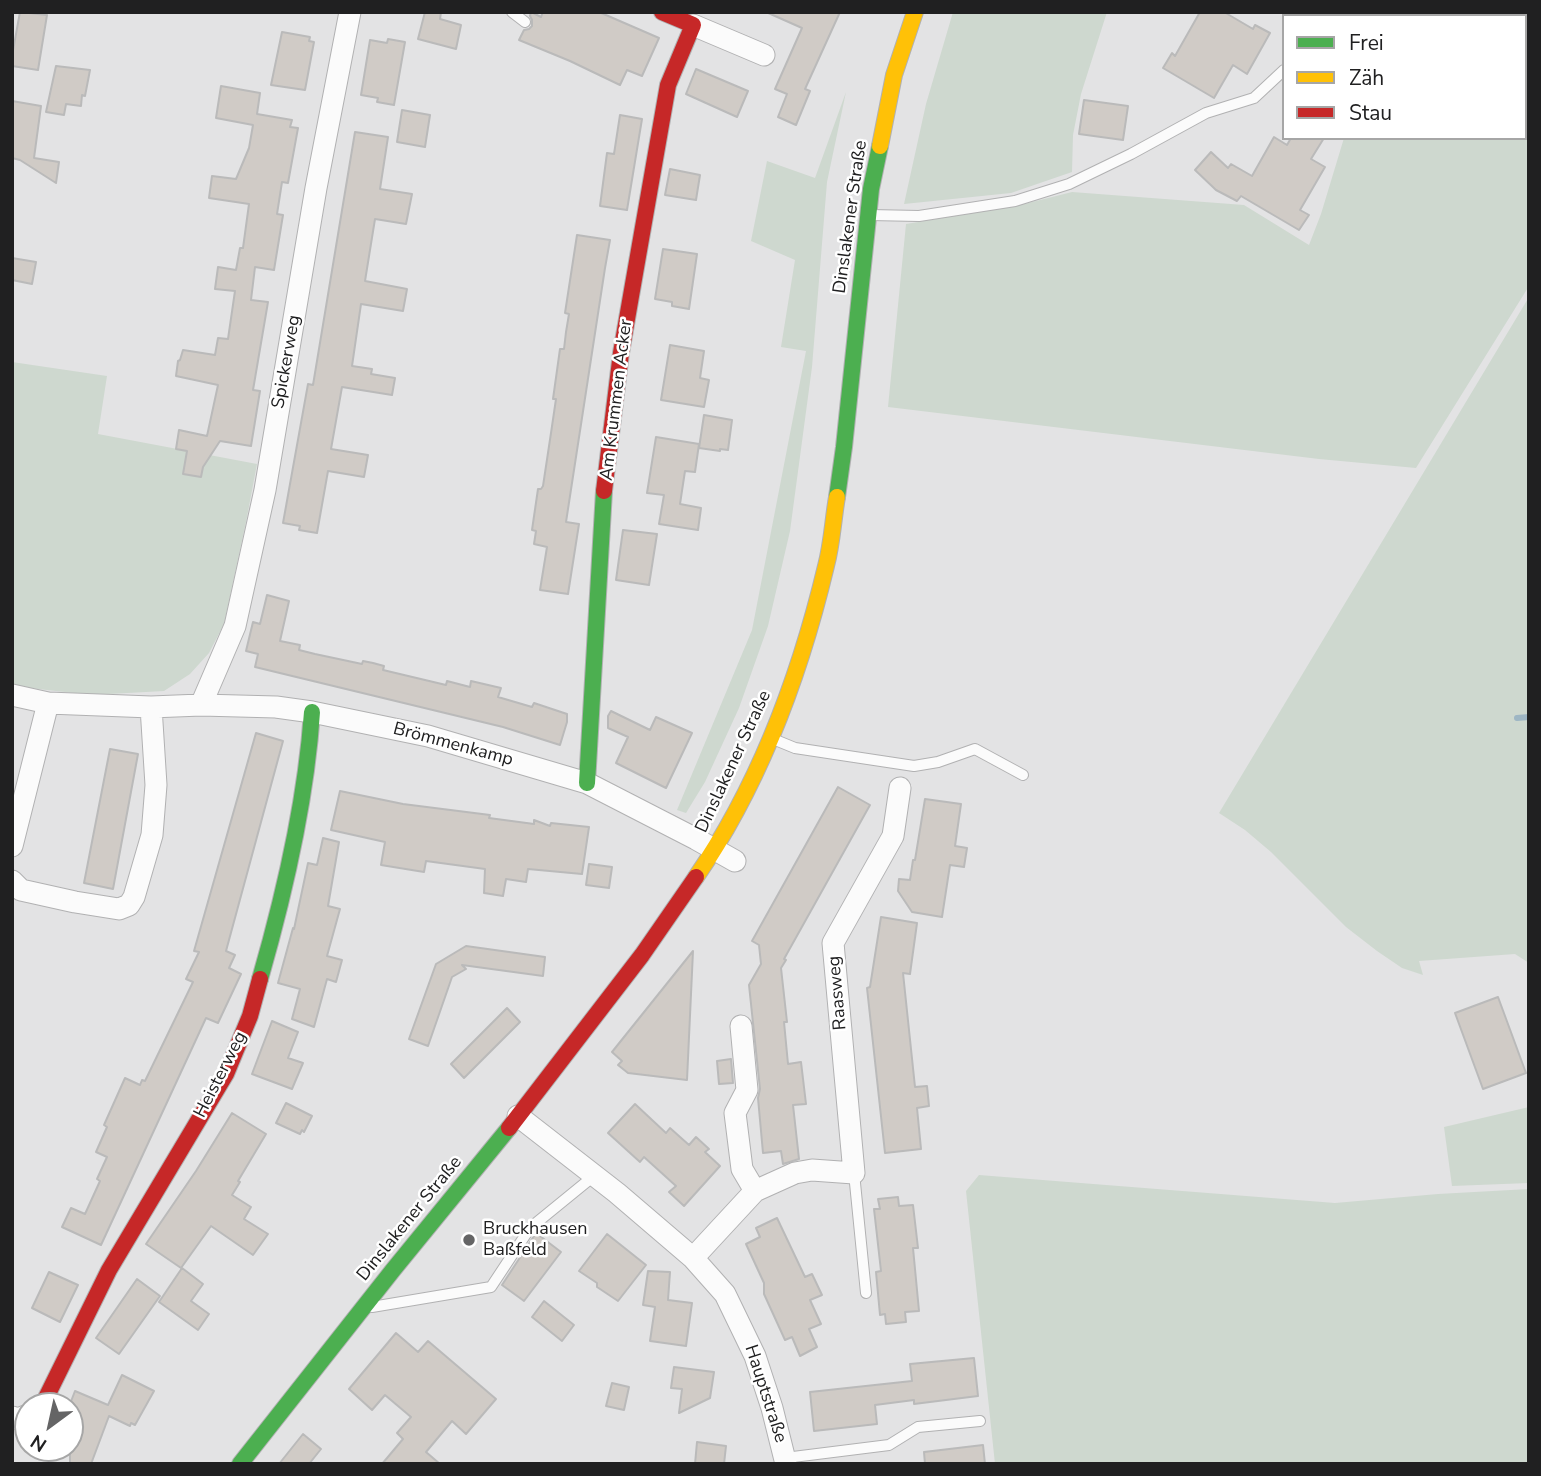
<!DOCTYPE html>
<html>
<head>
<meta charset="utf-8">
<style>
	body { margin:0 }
	#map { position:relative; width:1541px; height:1476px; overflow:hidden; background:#e3e3e4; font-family:"Nunito Sans",sans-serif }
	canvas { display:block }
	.frame { position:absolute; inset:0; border:14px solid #202021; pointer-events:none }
	.legend { position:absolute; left:1282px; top:14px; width:245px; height:126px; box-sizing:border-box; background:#fff; border:2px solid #a6a6a6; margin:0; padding:9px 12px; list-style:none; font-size:21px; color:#202021 }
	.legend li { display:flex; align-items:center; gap:14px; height:35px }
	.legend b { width:35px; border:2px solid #a6a6a6 }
	.north { position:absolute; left:14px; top:1392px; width:70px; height:70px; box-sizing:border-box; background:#fff; border:2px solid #a6a6a6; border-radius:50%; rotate:213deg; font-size:19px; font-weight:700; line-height:28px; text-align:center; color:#202021 }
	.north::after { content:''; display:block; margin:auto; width:24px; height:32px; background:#646465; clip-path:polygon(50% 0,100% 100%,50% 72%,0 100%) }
</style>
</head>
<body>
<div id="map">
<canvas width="1541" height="1476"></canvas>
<div class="frame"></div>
<ul class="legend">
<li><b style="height:9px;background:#4caf50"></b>Frei</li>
<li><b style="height:9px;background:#ffc107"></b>Zäh</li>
<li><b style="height:9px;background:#c62828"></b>Stau</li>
</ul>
<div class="north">N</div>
</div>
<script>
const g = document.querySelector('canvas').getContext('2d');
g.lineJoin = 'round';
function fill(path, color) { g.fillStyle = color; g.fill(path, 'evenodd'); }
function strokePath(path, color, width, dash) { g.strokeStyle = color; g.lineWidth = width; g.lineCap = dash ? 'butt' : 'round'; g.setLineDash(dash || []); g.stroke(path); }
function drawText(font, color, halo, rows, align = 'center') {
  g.font = font + ' "Nunito Sans",sans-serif'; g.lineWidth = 5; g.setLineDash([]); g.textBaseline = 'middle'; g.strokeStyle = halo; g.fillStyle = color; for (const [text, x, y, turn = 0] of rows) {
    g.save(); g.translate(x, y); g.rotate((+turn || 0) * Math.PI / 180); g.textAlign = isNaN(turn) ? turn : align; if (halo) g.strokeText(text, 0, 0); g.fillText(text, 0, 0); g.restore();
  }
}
const green = new Path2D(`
	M953 12H1107L1081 94 1073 135 1072 172 1011 193 904 204 926 104Z
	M1371 12H1529V286L1416 468 1319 459 888 407 906 224 1020 205 1072 192 1244 205 1309 245 1321 214 1344 138H1525V16H1370Z
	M846 92 827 182 812 367 790 531 768 626 739 708 705 782 686 813 677 810 752 630 806 351 781 347 795 260 751 241 767 161 815 178Z
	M1529 297V963L1515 954 1419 961 1423 975 1402 968 1377 951 1346 927 1271 852 1245 830 1219 813Z
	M12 362 107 376 98 434 257 464 246 522 224 624 209 653 190 674 164 691 91 695 12 686Z
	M1529 1107V1183L1452 1186 1444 1127Z
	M979 1175 1335 1203 1438 1194 1529 1189V1464H995L966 1191Z`);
const stream = new Path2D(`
	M1517 718 1529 717`);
const building = new Path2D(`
	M20 12 47 15 38 70 12 66V56Z
	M425 12H441L440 19 461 25 456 49 418 39Z
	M531 12 541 17 543 12H599L659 38 642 76 627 70 620 85 570 61 519 40 524 30 529 29 532 26V20L530 16Z
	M766 12H840L805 89 810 91 796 125 778 117 787 94 775 89 802 28Z
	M1200 12H1224L1253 29 1255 25 1270 33 1247 74 1233 65 1214 98 1163 68 1172 53 1175 56Z
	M282 32 310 37 309 41 314 42 305 90 271 85Z
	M388 39 405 42 394 105 377 102 378 98 361 95 370 40 387 43Z
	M56 66 90 70 85 96 82 95 81 106 66 104 64 115 46 112Z
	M696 69 748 91 737 117 686 94Z
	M221 86 260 93 257 114 292 120 290 127 298 128 288 183 282 182 277 214 283 215 274 270 255 267 251 300 268 302 253 390 260 391 251 446 220 441 203 467 201 477 183 474 187 451 176 449 179 430 207 436 218 385 176 376 178 361 180 360 183 350 215 355 218 338 228 339 235 291 215 289 218 267 236 270 240 248H243L249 204 209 198 212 176 236 179 249 148 253 125 216 118Z
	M1084 100 1128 106 1123 140 1079 134Z
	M12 101 41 106 34 158 59 162 56 183 20 160 12 158Z
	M402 110 430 115 425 147 397 142Z
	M620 115 642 119 627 210 600 206 607 153 614 154Z
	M355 132 388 137 380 189 412 194 406 224 375 219 365 281 407 289 403 311 361 304 352 366 372 369 371 374 395 378 392 395 342 387 331 449 368 455 364 477 328 471 317 533 299 530 300 526 283 523 308 384 313 385Z
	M1274 137 1287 145 1291 138H1324L1311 159 1325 167 1300 210 1309 215 1299 230 1241 196 1237 201 1216 190 1195 170 1211 152 1228 168 1231 164 1252 176Z
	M670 169 700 175 696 200 665 195Z
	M577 235 610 240 605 268 566 522 579 524 568 594 540 590 547 547 534 544 536 531 532 530 538 489H541L543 486 551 433 556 399H553L560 349H564L566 332 569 314 565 313Z
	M663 249 697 254 689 309 672 306V302L655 299Z
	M12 258 36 262 32 284 12 280Z
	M670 345 704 351 700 378 709 380 704 407 661 400Z
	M704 415 732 420 728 450 720 449V451L699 448Z
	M656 437 699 444 695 472 685 471 680 504 701 508 698 530 659 524 664 495 647 493Z
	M623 530 657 534 649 585 616 580Z
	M267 595 289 601 280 641 300 645 299 650 315 654 362 664 363 661 373 663 384 666 383 670 446 685 447 681 470 687 471 681 501 688 498 697 532 707 534 703 567 714V722L560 745 503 727 255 667 258 654 246 651 253 622 260 624Z
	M611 711 650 730 656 717 692 733 666 788 616 763 628 737 608 728V716Z
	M256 733 283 741 226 951 235 955 229 968 241 974 218 1023 206 1018 101 1245 62 1227 71 1208 85 1214 100 1181 97 1179 107 1157 96 1152 107 1127 104 1125 125 1078 140 1085 142 1080 145 1081 193 982 186 979 199 952 194 951Z
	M110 749 138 754 113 889 84 883Z
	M838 787 870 805 784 959 786 960 781 968 787 1022H784L788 1064 801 1062 806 1104 793 1105 799 1159 783 1164 781 1151 763 1153 758 1098 760 1089 749 985 761 964 759 945 752 941Z
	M340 791 403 804 490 815 489 818 534 824V820L550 826 551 823 589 827 582 874 528 869 526 882 506 879 503 896 484 893 485 869 426 861 424 872 381 865 385 842 331 830Z
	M925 799 961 804 955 846 967 848 964 867 950 865 942 917 912 912 898 891 899 879 910 880 913 860H915Z
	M323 838 339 842 328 906 340 909 327 956 342 960 336 982 327 979 314 1027 292 1019 300 989 278 983 293 928 294 929 308 863 317 865Z
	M589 864 612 867 609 888 586 885Z
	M881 917 917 923 910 974 903 973 915 1087 927 1086 929 1106 917 1108 921 1149 885 1153 867 988 870 987Z
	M466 946 545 957 543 976 462 965 466 969 452 977 428 1046 409 1039 436 964Z
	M693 951 687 1080 628 1073 618 1065 622 1061 612 1052Z
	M1498 997 1526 1073 1483 1089 1455 1013Z
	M507 1008 520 1022 464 1078 451 1064Z
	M272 1021 298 1032 288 1058 303 1063 292 1089 252 1074Z
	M731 1059 733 1083 719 1084 717 1061Z
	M286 1103 312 1116 304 1132 302 1130 300 1134 276 1123Z
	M635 1104 666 1133 670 1128 689 1145 696 1137 709 1149 705 1152 720 1166 684 1206 669 1192 676 1186 644 1157 640 1162 608 1133Z
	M232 1113 266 1134 238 1181 240 1182 232 1195 251 1207 244 1219 268 1234 253 1255 211 1226 181 1268 146 1244 196 1171Z
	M898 1197 899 1206 913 1205 918 1248H913L919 1311 905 1312 906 1322 886 1324 885 1314 880 1315 876 1272 881 1271 874 1209H880L878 1199Z
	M777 1218 805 1277 812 1274 822 1295 810 1300 821 1324 809 1329 817 1347 800 1356 792 1337 785 1340 764 1294V1283L746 1244 760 1237 756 1228Z
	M536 1233 561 1252 524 1301 502 1285Z
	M607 1234 646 1265 618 1301 597 1287V1283L579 1271Z
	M182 1268 203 1284 191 1301 209 1314 198 1330 159 1302Z
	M648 1271 670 1272 668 1300 692 1303 686 1346 650 1341 655 1307 643 1305Z
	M49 1272 78 1285 60 1322 32 1308Z
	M137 1279 160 1296 119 1354 96 1338Z
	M544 1301 574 1325 562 1341 532 1317Z
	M396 1333 418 1352 428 1341 496 1399 466 1434 452 1421 426 1452 440 1464H382L403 1439 397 1433 411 1417 385 1395 372 1410 349 1389Z
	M974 1358 978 1396 914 1404V1400L875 1405 877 1424 814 1431 810 1392 912 1381 910 1364Z
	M674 1367 714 1372 710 1398 679 1413 682 1389 671 1388Z
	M122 1375 154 1391 135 1425 131 1423 130 1426 109 1416 91 1464H70V1404L75 1391 108 1405Z
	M612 1383 629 1387 624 1410 606 1406Z
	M303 1434 321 1449 309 1464H279Z
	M697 1442 726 1446 724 1464H695Z
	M983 1445 985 1464H925L924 1452Z`);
const lane = new Path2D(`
	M512 12 525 22
	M870 215 919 216 1015 201 1069 184 1131 154 1206 113 1254 98 1284 70
	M773 739 795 748 914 766 938 762 975 749 1023 775
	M854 1173 866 1293
	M372 1307 491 1287 530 1228 595 1175
	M785 1458 889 1445 918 1427 980 1421`);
const street = new Path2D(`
	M693 25 764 55
	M12 695 48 703 151 707 201 705 276 707 312 712 428 736 587 783 696 839 735 861
	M201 705 235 626 265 490 316 188 350 12
	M12 846 48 703
	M12 881 21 890 75 902 119 909 129 905 134 897 152 835 156 785 151 707
	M741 1026 747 1090 735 1113 742 1169 755 1191
	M518 1116 617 1193 693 1258 725 1294 755 1356 772 1408 786 1464
	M693 1258 755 1191 795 1173 812 1170 854 1173 833 943 893 836 900 788
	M12 1417 18 1419 28 1415`);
const fast = new Path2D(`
	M837 497 844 447 871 189 880 146
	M587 783 604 491
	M260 979C285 892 306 802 312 712
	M240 1464 393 1270 509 1128`);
const slow = new Path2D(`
	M880 146 894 75 915 12
	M696 877C760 784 800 675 826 566 832 544 833 520 837 497`);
const jam = new Path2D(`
	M604 491 621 353 668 85 693 25 662 12
	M509 1128 642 955 696 877
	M42 1406 109 1270 226 1074 250 1016 260 979`);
const markers = [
	[469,1240,7,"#646465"]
];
const streetNames = [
	["Dinslakener Straße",851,217,-82],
	["Spickerweg",287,362,-80],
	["Am Krummen Acker",617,400,-83],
	["Brömmenkamp",453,745,15],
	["Dinslakener Straße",734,762,-65],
	["Raasweg",838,993,-95],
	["Heisterweg",221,1075,-63],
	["Dinslakener Straße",410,1219,-51],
	["Hauptstraße",765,1394,72]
];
const poiNames = [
	["Bruckhausen",483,1230],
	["Baßfeld",483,1251]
];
fill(green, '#ced8cf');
strokePath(stream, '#9eb6c4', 6);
fill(building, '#d0cbc6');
strokePath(building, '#bababa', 2);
strokePath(lane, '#b1b1b2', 12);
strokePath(street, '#b1b1b2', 23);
strokePath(fast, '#b1b1b2', 18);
strokePath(slow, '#b1b1b2', 18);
strokePath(jam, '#b1b1b2', 18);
strokePath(lane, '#fbfbfb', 10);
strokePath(street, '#fbfbfb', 21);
strokePath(fast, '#4caf50', 16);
strokePath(slow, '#ffc107', 16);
strokePath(jam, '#c62828', 16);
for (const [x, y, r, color] of markers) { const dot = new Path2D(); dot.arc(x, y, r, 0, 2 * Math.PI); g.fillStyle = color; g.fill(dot); strokePath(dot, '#fff', 2.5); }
drawText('18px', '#202021', '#fff', streetNames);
drawText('18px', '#202021', '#fff', poiNames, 'left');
</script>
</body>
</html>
